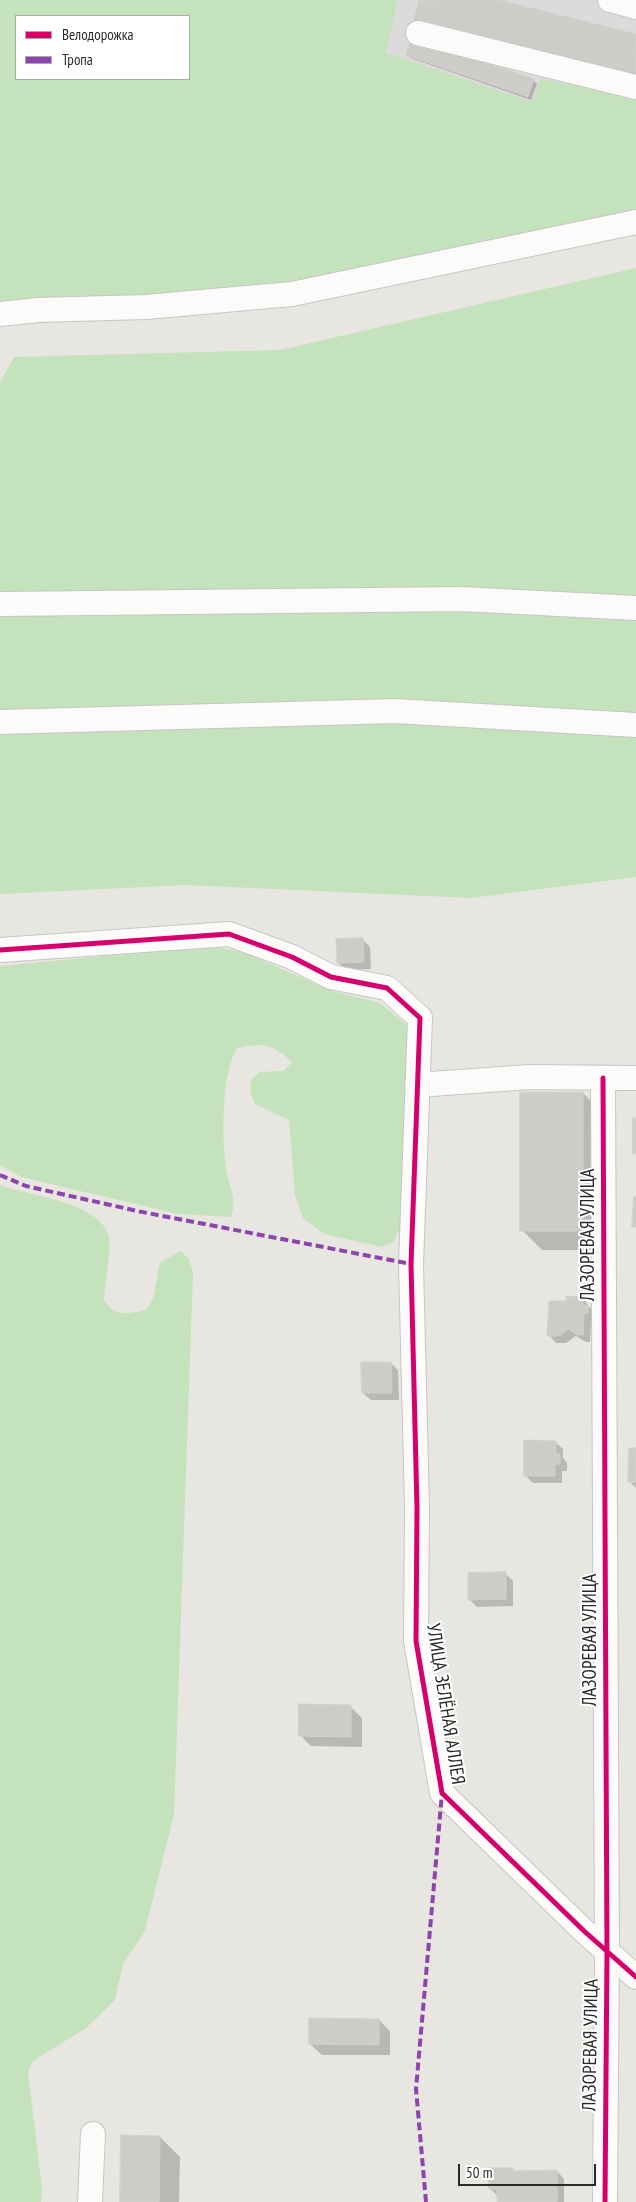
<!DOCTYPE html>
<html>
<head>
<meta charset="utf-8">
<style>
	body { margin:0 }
	#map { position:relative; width:636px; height:2202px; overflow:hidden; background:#e8e6e0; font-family:"PT Sans Narrow",sans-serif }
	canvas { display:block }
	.legend { position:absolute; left:15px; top:15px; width:175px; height:65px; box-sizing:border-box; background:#fff; border:1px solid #aaa; margin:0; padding:6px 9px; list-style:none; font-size:15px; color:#2a2a2a }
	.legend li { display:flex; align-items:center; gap:10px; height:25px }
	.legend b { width:25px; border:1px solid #aaa }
	.scale { position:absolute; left:458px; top:2164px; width:138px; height:22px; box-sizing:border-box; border:2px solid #2a2a2a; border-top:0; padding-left:6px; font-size:15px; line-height:18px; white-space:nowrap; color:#2a2a2a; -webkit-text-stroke:4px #fff; paint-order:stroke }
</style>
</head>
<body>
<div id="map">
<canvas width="636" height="2202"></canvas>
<ul class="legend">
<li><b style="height:6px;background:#d6006c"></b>Велодорожка</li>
<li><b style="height:6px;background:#8e44ad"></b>Тропа</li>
</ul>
<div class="scale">50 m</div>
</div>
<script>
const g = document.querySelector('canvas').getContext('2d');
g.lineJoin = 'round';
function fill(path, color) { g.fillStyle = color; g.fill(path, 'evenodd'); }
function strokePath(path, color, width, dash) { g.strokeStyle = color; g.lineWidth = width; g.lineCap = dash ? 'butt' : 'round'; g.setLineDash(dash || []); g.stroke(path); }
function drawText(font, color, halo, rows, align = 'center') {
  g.font = font + ' "PT Sans Narrow",sans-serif'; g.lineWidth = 4; g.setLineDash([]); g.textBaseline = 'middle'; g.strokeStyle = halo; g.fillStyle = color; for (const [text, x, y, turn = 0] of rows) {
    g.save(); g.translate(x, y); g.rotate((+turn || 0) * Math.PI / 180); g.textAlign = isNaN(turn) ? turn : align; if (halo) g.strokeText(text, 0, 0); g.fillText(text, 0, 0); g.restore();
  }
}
const industrial = new Path2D(`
	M398 0H636V96L532 102 386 53Z`);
const green = new Path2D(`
	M0 0H398L386 53 532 102 540 79 636 96V212L291 285 189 291 112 298 0 301ZM16 16H189V79H16Z
	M636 268V877L471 898 186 885 0 894V383L14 357 280 350Z
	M208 946 243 952 332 991 380 1003 407 1025 415 1073 404 1220 393 1242 382 1247 324 1234 303 1218 295 1195 289 1120 255 1104 250 1092 251 1080 260 1072 284 1071 292 1062C274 1045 261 1041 236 1049 221 1079 222 1135 226 1168 229 1188 238 1198 231 1217L178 1214 21 1177 0 1165V966Z
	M0 1185C28 1196 103 1202 109 1238 111 1254 105 1283 104 1300 116 1318 127 1314 146 1310L153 1299 160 1263 180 1251 189 1259 193 1272 174 1815 145 1931 123 1964 115 2000 86 2028 33 2061 28 2072 42 2188 41 2202H0Z`);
const shadow = new Path2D(`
	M407 55 533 80 537 84 531 100 411 58Z
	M362 939 370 947 371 969 346 970 338 962Z
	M583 1093 603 1113V1250H542L522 1230Z
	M583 1298 595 1315V1320H591L590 1342H586L576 1336 566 1343H556L549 1335 567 1303Z
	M391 1363 398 1370 399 1400H371L363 1393Z
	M555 1442 563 1449V1458L567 1463V1471H562V1483H533L525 1475Z
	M636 1449V1488L630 1482Z
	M505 1573 513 1581V1606L477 1607 470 1600Z
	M351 1707 362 1718V1747L311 1746 300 1735Z
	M379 2020 390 2031V2055H322L310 2044Z
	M160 2137 180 2157 179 2202H121Z
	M512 2169 515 2172 557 2171 564 2179V2202H499L498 2196 490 2189Z`);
const building = new Path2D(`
	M419 0H499L636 34V57L419 2Z
	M419 2 636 57V80L413 24Z
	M412 37 534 79 528 97 406 55Z
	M363 938 364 962 337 963 336 939Z
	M520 1092H583V1231H520Z
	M633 1118H636V1154H633Z
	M634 1197H636V1227H632Z
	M566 1296 583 1297V1305L588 1306V1313H584L583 1335H577L568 1329 559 1336H547L549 1301H566Z
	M361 1362H391L392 1393H362Z
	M524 1440 556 1441V1454H560V1464H555V1476H524Z
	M629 1448H636V1482H628Z
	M506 1572V1599L468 1600V1573Z
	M299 1704 351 1705V1737L299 1736Z
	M309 2018 379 2019V2045L309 2044Z
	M121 2135 160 2136 159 2202H120Z
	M488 2168H513V2171L557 2170V2202H497V2189H489Z`);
const minor = new Path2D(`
	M610 0 636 7
	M418 33 636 87
	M0 314 38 310 146 307 292 294 636 222
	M0 604 462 599 636 608
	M0 722 395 711 636 725
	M0 950 229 934 292 957 331 977 387 988 420 1018 411 1264 417 1508 416 1641 442 1793 584 1931 636 1977
	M603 1078 607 1952 605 2202
	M417 1085 529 1077 636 1078
	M90 2202 93 2134`);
const quiet = new Path2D(`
	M0 1175 26 1186 137 1211 411 1264
	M426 2202 416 2089 442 1793`);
const cycleway = new Path2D(`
	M0 950 229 934 292 957 331 977 387 988 420 1018 411 1264 417 1508 416 1641 442 1793 584 1931 636 1977
	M603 1078 607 1952 605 2202`);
const streetNames = [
	["ЛАЗОРЕВАЯ УЛИЦА",589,1235,-90],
	["ЛАЗОРЕВАЯ УЛИЦА",591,1640,-90],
	["УЛИЦА ЗЕЛЁНАЯ АЛЛЕЯ",445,1704,81],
	["ЛАЗОРЕВАЯ УЛИЦА",591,2045,-89]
];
fill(industrial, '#dddadb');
fill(green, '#c4e2bb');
fill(shadow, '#0003');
fill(building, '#cdccc7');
strokePath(building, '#d3d1cc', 1);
strokePath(minor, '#c6c5c5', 26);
strokePath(minor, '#fcfbfa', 24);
strokePath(quiet, '#8e44ad', 4, [8, 4]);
strokePath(cycleway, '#d6006c', 5);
drawText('19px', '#2a2a2a', '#fff', streetNames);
</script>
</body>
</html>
